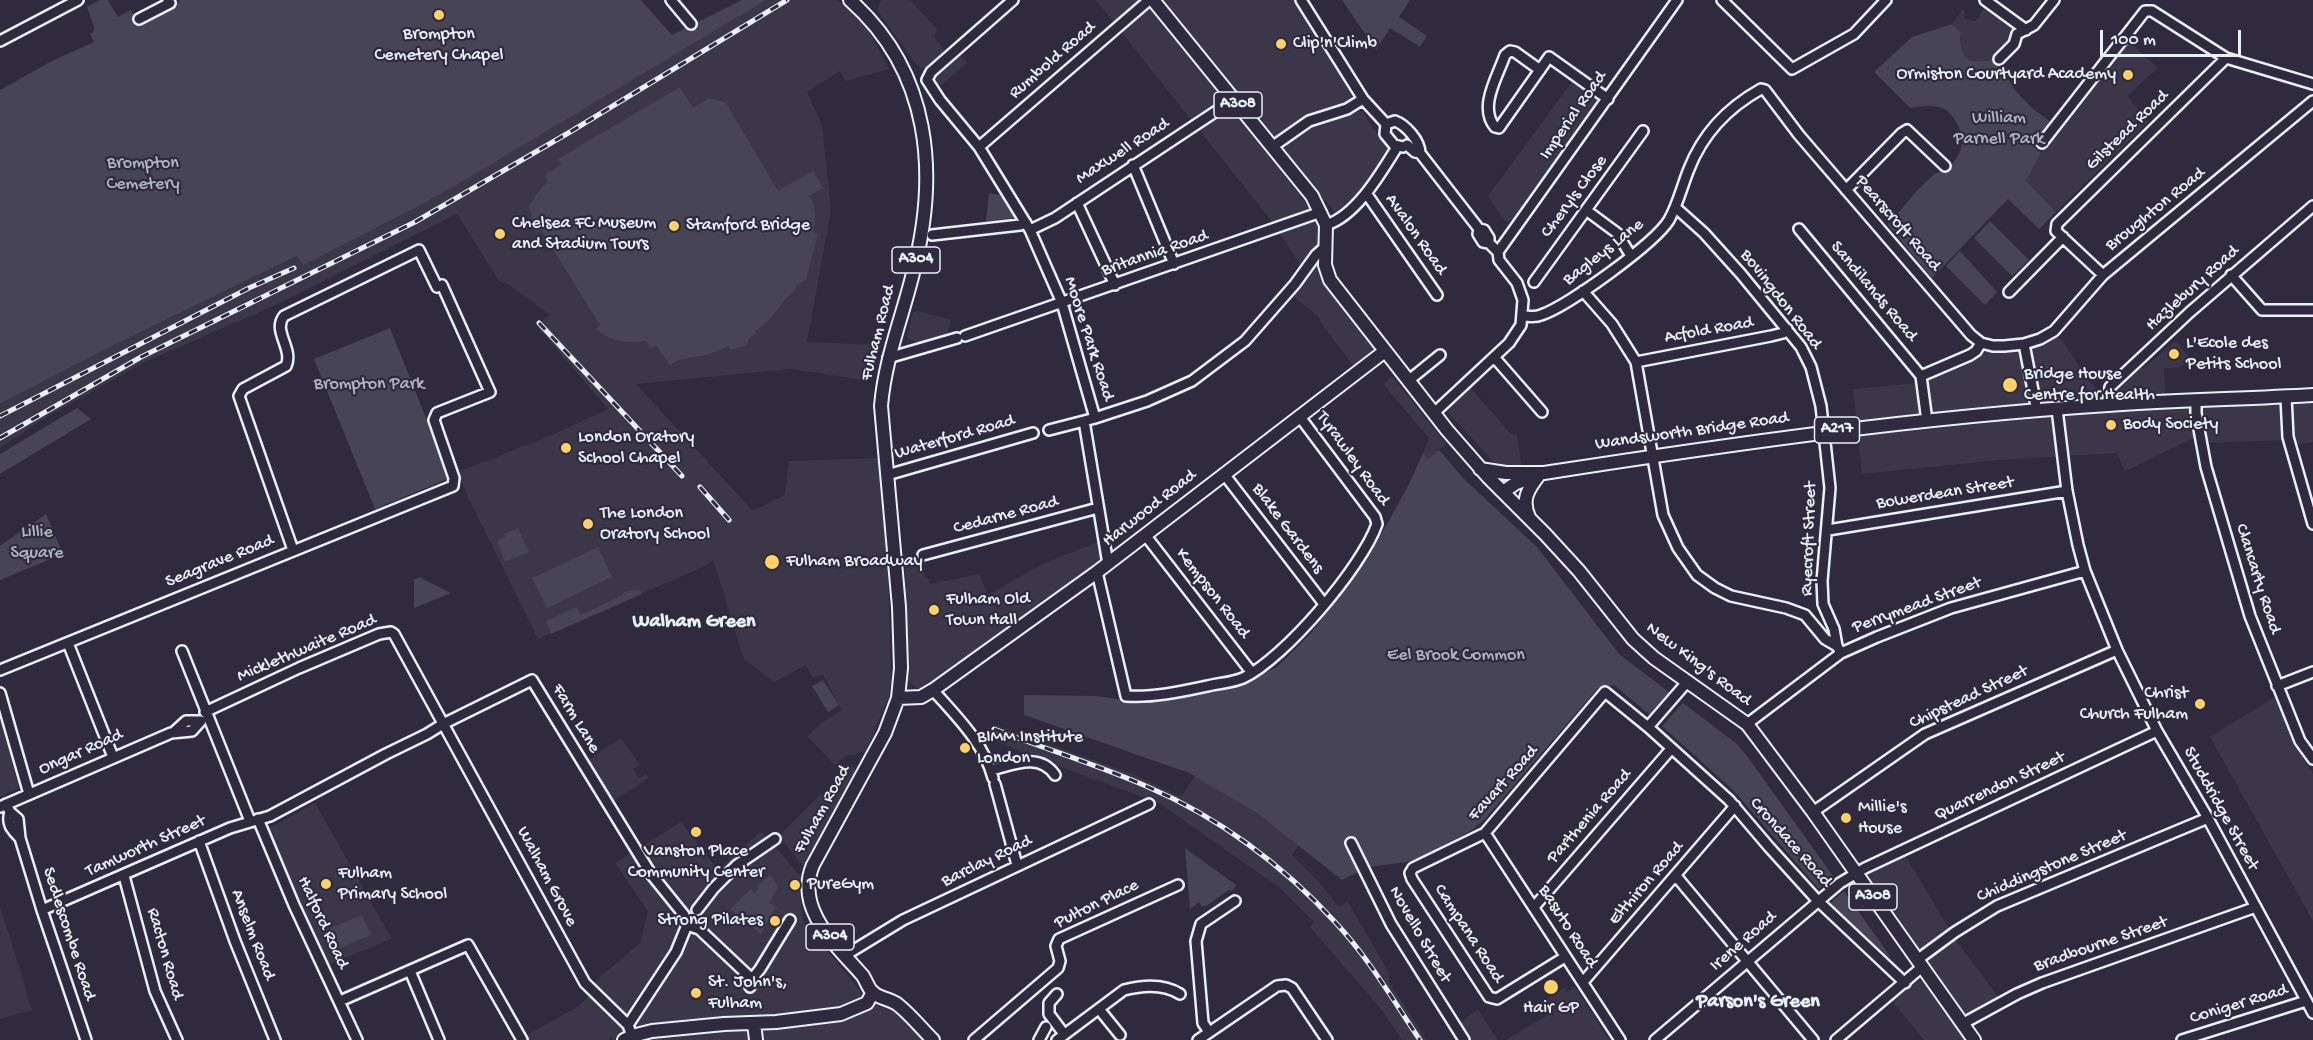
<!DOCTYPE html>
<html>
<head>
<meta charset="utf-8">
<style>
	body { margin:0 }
	#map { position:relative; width:2313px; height:1040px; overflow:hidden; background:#2f2a3d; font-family:"Gochi Hand",sans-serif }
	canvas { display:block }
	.scale { position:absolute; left:2100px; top:30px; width:141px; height:27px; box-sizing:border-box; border:3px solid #e8f1f8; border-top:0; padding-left:8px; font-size:18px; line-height:21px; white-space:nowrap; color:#e8f1f8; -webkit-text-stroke:4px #2f2a3d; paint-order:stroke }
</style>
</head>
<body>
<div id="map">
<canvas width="2313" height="1040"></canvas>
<div class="scale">100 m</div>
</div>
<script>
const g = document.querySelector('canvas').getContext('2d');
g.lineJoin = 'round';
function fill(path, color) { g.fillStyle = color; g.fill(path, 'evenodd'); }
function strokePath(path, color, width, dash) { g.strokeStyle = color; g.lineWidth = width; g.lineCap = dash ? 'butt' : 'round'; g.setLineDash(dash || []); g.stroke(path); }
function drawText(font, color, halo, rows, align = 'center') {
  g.font = font + ' "Gochi Hand",sans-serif'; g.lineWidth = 4.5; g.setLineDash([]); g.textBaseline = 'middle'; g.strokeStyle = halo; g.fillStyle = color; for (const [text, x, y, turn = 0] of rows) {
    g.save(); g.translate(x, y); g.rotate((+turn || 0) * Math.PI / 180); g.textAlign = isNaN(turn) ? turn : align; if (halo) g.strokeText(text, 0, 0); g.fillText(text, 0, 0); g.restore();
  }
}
const built = new Path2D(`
	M742 0H837L864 22 889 69 846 81 840 71 807 92 822 125 831 210 807 342 881 345 870 381 791 369 636 384 753 511 785 495 789 461 878 458 887 536 891 679 889 696 866 751 846 756 835 765 807 736 821 723 842 710 823 675 813 677 806 665 774 682 744 659 713 560 705 566 538 639 466 493 458 472 552 435 608 409 536 325 550 315 509 285 499 281 457 214 280 303 145 362 43 419 0 448V404L108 348 298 256 671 33 672 35Z
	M881 0H910L935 27 937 30 934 37 945 51 935 65 923 69 916 64 877 10Z
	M1096 0H1147L1190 52 1322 225 1320 242 1314 255 1321 276 1375 342 1371 357 1357 369 1351 363 1319 320 1320 318 1294 297 1301 266 1273 223Z
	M1158 0H1297L1353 94 1344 107 1314 114 1278 140 1269 136Z
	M1963 9 1965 12 1964 19 1976 21 1983 10 1988 9 2011 26 2009 41 1996 57 1978 63 1967 58 1963 54 1960 47 1961 33 1952 24Z
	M2130 42 2158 68 2127 96 2148 122 2056 212 2025 181 2041 153 2058 135Z
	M960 55 968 62 940 86 934 80 935 76Z
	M1572 82 1596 97 1600 100V103L1513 219 1507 222 1501 216 1488 196Z
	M1362 111 1387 149 1368 188 1347 210 1337 214 1282 153 1283 145 1312 121Z
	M919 311 951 320 947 335 921 343 908 339 907 337 913 312Z
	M2055 336 2062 340 2079 366 2084 380H2088L2098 390 2106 391 2100 401 1857 422 1853 389 1917 383 1933 379 1986 352 2036 347Z
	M2175 341 2192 360 2178 368H2164L2165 397 2115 399 2113 395 2141 368H2144Z
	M1392 376 1446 444 1428 459 1423 453 1429 438 1383 384Z
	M1464 380 1510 433 1517 435 1522 470 1513 469 1494 462 1439 403Z
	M2313 400V442L2295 445 2286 440 2204 443 2199 410 2202 404Z
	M2189 408 2194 438 2125 471 2117 453 2000 460 1862 474 1858 436 2112 411Z
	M1100 541 1102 558 1099 566 999 635 930 687 917 688 907 680 905 568 921 564 926 579 928 578 930 584 979 574 988 595 1045 563Z
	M2277 696 2291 739 2313 774V921L2210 737Z
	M0 718 19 788 0 797Z
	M996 725 1135 775 1181 797 1195 776 1257 813 1299 845 1292 855 1318 881 1339 907 1348 902 1389 973V982L1427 1040H1402L1381 1009 1310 927 1314 922 1280 888 1159 803 1033 757 994 740 991 734Z
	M621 738 640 765 633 769 639 778 646 774 649 778 612 802 586 762Z
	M852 766 855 768V772L803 866 779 836 847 768Z
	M315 803 392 939 327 965 268 829Z
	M681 822 718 870 761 831 802 878 800 898 804 922 861 992 894 1006 926 1040H613L612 1037 608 1040H526L525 1036 579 1006 588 997 586 989 640 943 648 911 615 863Z
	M1905 855 1951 932 1924 952 1916 949 1868 880V871Z
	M0 906 32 1010 0 1019Z
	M1955 939 1999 998 1971 1015 1963 1014 1926 965 1928 957Z
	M1916 980 1924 982 1963 1033 1964 1040H1924L1891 1000Z
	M1575 987 1609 1040H1506L1551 1013 1544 1001 1564 988 1567 992Z
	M1478 1009 1485 1021 1498 1040H1470L1459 1024Z`);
const green = new Path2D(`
	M100 0H108L118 17 131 10 139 25 166 11 181 0H641L672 35 742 0H766L463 181 417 207 303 265 297 256 108 348 0 404V90L50 62 94 42 90 34 93 32 94 27 87 7Z
	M1342 0H1410L1399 17 1427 36 1420 47 1390 28 1376 50Z
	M1952 24 1961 33C1957 59 1974 68 1996 57L2014 89 2032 108 2051 122 2032 145 2041 153 2026 181 2056 212 2039 229 2008 199 1932 278 1888 225C1902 209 1915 191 1931 177 1935 173 1942 171 1947 168 1964 156 1966 137 1955 120 1944 102 1927 105 1910 108L1874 72 1912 37Z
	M680 87 693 108 709 98 726 103 778 191 813 171 823 188 809 196C816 206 816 220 813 232L818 234 806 280 796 286 797 289C780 300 777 318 755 331L756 334 750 337 746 345 731 350 728 346 707 355 681 359 670 365 656 345 651 348 646 341C625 344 613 342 596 329L600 325 541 230 536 233 534 229 529 204 534 201 535 196 548 181 545 175 561 165 558 159Z
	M989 193 1000 195 1015 218 986 221Z
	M1990 221 2029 260 2012 276 1974 238Z
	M1960 251 1997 292 1985 305 1946 266Z
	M390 328 450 478 375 509 314 359Z
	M77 408 91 419 0 474V454Z
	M1439 450 1464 479 1537 547 1619 654 1669 692 1649 714 1614 685 1598 688 1485 819 1472 830 1423 856 1407 862 1368 867 1342 880 1257 813 1189 773 1024 715V695L1096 696 1138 702 1153 701 1197 694 1241 683 1277 667 1310 634 1367 560 1408 486 1423 453 1428 459Z
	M46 514 63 554 0 580V546Z
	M518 528 529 552 505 562 497 540 505 537 504 534Z
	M598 547 612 577 547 608 532 578Z
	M419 577 451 593 414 608V580Z
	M638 589 642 594 551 634 546 621 577 607 580 615 586 613 621 596 624 592Z
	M823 680 839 705 828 712 812 686Z
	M1683 703 1737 744 1747 756 1833 876 1819 889 1734 791 1662 726Z
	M1185 848 1236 885 1232 891 1229 890 1206 906 1202 907 1199 902 1190 909Z
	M770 875 778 886 770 903 782 912 775 908 761 934 730 909 751 889 754 893 759 888 757 886Z
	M1844 891 1890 956 1889 957 1844 918 1830 903Z
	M362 915 371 935 331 952 322 932Z`);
const minor = new Path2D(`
	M671 0 691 24
	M1013 0 931 72 927 80 940 100 979 147 1030 230 1062 303 1095 418 1084 421 1108 564
	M1301 0 1363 99 1386 124
	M1722 0 1792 69 1854 34 1886 0
	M1985 0 2026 30
	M139 19 170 3 168 0
	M0 41 78 0
	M1999 59 2014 44 2017 34 2034 25 2054 0
	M1540 70 1515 52 1510 51 1505 55C1498 76 1478 107 1495 127L1499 128 1549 57 1608 99
	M1386 124 1395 121C1406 125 1420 141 1420 153
	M1386 124 1385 134 1394 145 1403 147
	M2042 143 2145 11H2152L2226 58 2313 84
	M1407 145 1415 152 1420 153 1479 229 1484 230 1489 238V243
	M979 147 1149 0
	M1272 147 1309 121 1347 109 1363 99
	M1133 165 1174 264
	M1846 190 1902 133 1907 130 1945 166
	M1366 193 1437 295
	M1077 203 1115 285
	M1675 207 1704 233 1741 274 1801 347 1811 367 1821 406 1830 488 1822 581 1823 604 1834 629 1837 646
	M1586 210 1617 233 1631 256
	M1326 225C1356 216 1381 173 1397 147
	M1799 229 1921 376 1927 421
	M1030 230 1055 218 1233 100
	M932 235 1020 225 1026 223
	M1498 252 1677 0
	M2103 275 2056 231 2057 224 2226 58
	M2231 275 2262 310H2313
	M1534 282 1643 131
	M1583 291 1612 324 1636 362 1663 515 1678 548 1697 575 1715 588 1731 596 1786 608 1805 615 1825 639 1837 646 1841 653
	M2009 292 2063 237
	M1523 316C1529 316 1535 318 1541 315 1568 306 1655 243 1669 220 1678 204 1682 186 1689 169 1703 133 1727 108 1761 89L1765 90 1799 135 1971 335 1981 343 1993 346H2004L2024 344 2040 339 2054 331 2103 275 2313 101
	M965 336 1321 212
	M2024 344 2037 411
	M1494 357 1542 412
	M888 358 957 338
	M1636 362 1771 336 1783 333 1787 329
	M1921 376 1970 355 1976 351 1981 343
	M1408 381 1440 355
	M2286 397 2288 437 2313 524
	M2196 401V413L2206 467 2250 616 2300 741 2313 759
	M2108 405 2110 387 2190 312 2313 206
	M2057 409 2067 491 2078 545 2085 571 2117 650 2157 731 2205 813 2313 1013
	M1434 413 1509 343 1521 325 1523 300 1517 283 1499 260 1498 252 1489 243 1483 242 1478 234 1479 229
	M1095 418 1147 401 1192 381 1245 341 1295 284 1316 255 1326 246
	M1049 430 1084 421
	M1224 474 1324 604
	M887 475 1033 433
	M1828 530 2067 491
	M1146 536 1252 673
	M923 555 1098 508
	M1097 572 1126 696C1154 698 1184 691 1212 685 1222 683 1234 682 1243 678 1284 659 1362 567 1377 524L1375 517 1300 417
	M68 643 113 757
	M182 651 250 821
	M0 670 453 486 454 478 434 420 437 413 490 392 442 285 437 287 419 250 284 316C272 331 294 349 286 366L243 389 239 396 293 550
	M2277 686 2313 672
	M933 690C956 716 984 743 993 778
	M0 693 29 794
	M205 712 299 668 379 634 391 632 394 634 585 983 628 1025 632 1036
	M1747 724 1841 653 1877 637 1951 608 2085 571
	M1648 727 1688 681
	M175 731 186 721H201
	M991 770C1013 765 1039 752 1055 775
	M995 784 1017 865
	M6 804 10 812 18 819 20 838 42 910 86 1040
	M0 807 171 733 192 731 200 722
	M10 812C6 824 12 830 20 838
	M1813 812 1925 734 2117 650
	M258 819 294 905 357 1040
	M1485 833 1620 1040
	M199 841 235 941 275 1040
	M1351 843 1391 924 1464 1040
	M124 876 155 991 177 1040
	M1676 876 1813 1040
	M1534 907 1671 749
	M42 910 230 828 270 816 386 754 427 734 443 724 532 680 651 874 684 915 687 925
	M697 910 714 888 737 865 775 839
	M687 925 699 929 752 979
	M844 956 903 920 1149 804
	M1565 957 1497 999 1489 997 1412 879 1410 873 1413 868 1485 833 1605 692 1648 727 1729 800 1769 847 1817 900 1905 983
	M1917 960 1955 932 1997 906 2208 818
	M410 971 439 1040
	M1583 982 1735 806
	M750 987 752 979 760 969 790 920
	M1057 994 1049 1003V1014L1064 1034
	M340 1001 468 945 522 1040
	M1099 1009 1120 1035
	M1962 1024 2017 994 2042 983 2256 907
	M628 1025 676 952 687 925
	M1209 1032 1203 1023 1196 941 1201 924 1235 901
	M974 1040 1058 968 1060 961 1056 946 1059 939 1178 885
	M1039 1040 1046 1027
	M1057 1040 1124 990C1143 985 1163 983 1180 994
	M1198 1040 1277 986 1286 985 1292 988 1327 1040
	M1655 1040 1840 883 1865 868 2157 731
	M1836 1040 1922 967
	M2182 1040 2306 1001`);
const major = new Path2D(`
	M850 0C931 72 939 174 913 273 902 318 885 359 881 406L899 607 901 668 898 698 885 733 813 865C794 909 837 946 863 976 866 981 868 987 872 992 878 998 890 999 897 1004 910 1014 921 1028 933 1040
	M1153 0 1312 196 1326 225 1325 265 1330 280 1447 430 1488 477 1545 534 1579 571 1633 639 1654 658 1747 724 1813 812 1974 1040
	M1480 469 1506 473H1544C1731 444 1919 417 2108 405 2176 400 2245 399 2313 395
	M1503 492 1516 483 1534 477
	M1529 517C1521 500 1528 489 1539 475
	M898 698 921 697 933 690 1097 572 1385 351
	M754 1023 756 1040
	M624 1040 632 1036 652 1031 724 1024 776 1022 841 1014 867 1003 873 992`);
const rail = new Path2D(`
	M539 323 682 476
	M0 416 249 288 294 268
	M0 438 141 357 415 222 570 132 787 0
	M700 487 729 520
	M994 729C1045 749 1098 765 1148 787 1218 817 1283 865 1335 922 1368 957 1393 1000 1420 1040`);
const markers = [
	[439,15,6,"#ffd166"],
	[1281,44,6,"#ffd166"],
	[2128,75,6,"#ffd166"],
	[674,226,6,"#ffd166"],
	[500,234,6,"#ffd166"],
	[2174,354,6,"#ffd166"],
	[2010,385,8,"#ffd166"],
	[2111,425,6,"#ffd166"],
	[566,448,6,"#ffd166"],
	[588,524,6,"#ffd166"],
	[772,562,8,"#ffd166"],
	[934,610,6,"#ffd166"],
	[2200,704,6,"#ffd166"],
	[965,748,6,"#ffd166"],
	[1846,818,6,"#ffd166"],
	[696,832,6,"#ffd166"],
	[326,884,6,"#ffd166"],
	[795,885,6,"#ffd166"],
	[775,921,6,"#ffd166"],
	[1551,987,8,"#ffd166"],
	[696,993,6,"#ffd166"]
];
const shields = [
	[1238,105,48],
	[916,260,48],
	[1837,430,45],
	[1873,897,48],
	[830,937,48]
];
const shieldNames = [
	["A308",1238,105],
	["A304",916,260],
	["A217",1837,430],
	["A308",1873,897],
	["A304",830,937]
];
const poiNames = [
	["Brompton",439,35,"center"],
	["Cemetery Chapel",439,56,"center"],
	["Clip'n'Climb",1293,44],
	["Ormiston Courtyard Academy",2116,75,"right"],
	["Chelsea FC Museum",512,224],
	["and Stadium Tours",512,245],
	["Stamford Bridge",686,226],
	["L'Ecole des",2186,344],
	["Petits School",2186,365],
	["Bridge House",2024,375],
	["Centre for Health",2024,396],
	["Body Society",2123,425],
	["London Oratory",578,438],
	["School Chapel",578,459],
	["The London",600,514],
	["Oratory School",600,535],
	["Fulham Broadway",786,562],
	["Fulham Old",946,600],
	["Town Hall",946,621],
	["Christ",2188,694,"right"],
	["Church Fulham",2188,715,"right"],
	["BIMM Institute",977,738],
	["London",977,759],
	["Millie's",1858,808],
	["House",1858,829],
	["Vanston Place",696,852,"center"],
	["Community Center",696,873,"center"],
	["Fulham",338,874],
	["Primary School",338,895],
	["PureGym",807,885],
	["Strong Pilates",763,921,"right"],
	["St. John's,",708,983],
	["Fulham",708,1004],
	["Hair GP",1551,1009,"center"]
];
const streetNames = [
	["Rumbold Road",1053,61,-41],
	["Imperial Road",1574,116,-55],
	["Gilstead Road",2128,131,-44],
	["Maxwell Road",1123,152,-33],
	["Cheryls Close",1575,197,-53],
	["Broughton Road",2156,210,-39],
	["Pearscroft Road",1897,224,49],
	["Avalon Road",1415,235,55],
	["Bagleys Lane",1604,253,-38],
	["Britannia Road",1155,254,-19],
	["Hazlebury Road",2193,289,-42],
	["Sandilands Road",1873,292,50],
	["Bovingdon Road",1780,300,52],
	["Acfold Road",1709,331,-10],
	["Fulham Road",879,333,-76],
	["Moore Park Road",1088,339,72],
	["Wandsworth Bridge Road",1692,432,-8],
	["Waterford Road",955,438,-16],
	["Tyrawley Road",1352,459,54],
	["Bowerdean Street",1945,494,-9],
	["Harwood Road",1150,509,-38],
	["Cedarne Road",1006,516,-15],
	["Blake Gardens",1287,529,53],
	["Ryecroft Street",1810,539,-88],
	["Seagrave Road",220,562,-22],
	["Clancarty Road",2257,579,72],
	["Kempson Road",1212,594,52],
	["Perrymead Street",1917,606,-20],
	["Micklethwaite Road",307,649,-23],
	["New King's Road",1698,665,37],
	["Chipstead Street",1969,698,-25],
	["Farm Lane",575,719,59],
	["Ongar Road",81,753,-24],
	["Favart Road",1504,784,-48],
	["Quarrendon Street",2000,787,-25],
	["Studdridge Street",2220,809,61],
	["Fulham Road",823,810,-61],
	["Parthenia Road",1590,817,-49],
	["Crondace Road",1790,843,48],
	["Tamworth Street",146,847,-24],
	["Barclay Road",987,862,-26],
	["Chiddingstone Street",2052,867,-23],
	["Walham Grove",546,877,62],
	["Elthiron Road",1647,884,-49],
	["Pulton Place",1097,905,-26],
	["Halford Road",322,923,65],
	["Basuto Road",1567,927,57],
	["Sedlescombe Road",68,934,72],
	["Campana Road",1468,934,57],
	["Anselm Road",252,935,69],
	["Novello Street",1419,935,60],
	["Irene Road",1744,942,-41],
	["Bradbourne Street",2101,945,-19],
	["Racton Road",164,954,74],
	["Coniger Road",2239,1005,-17]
];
const parkNames = [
	["William",1999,119],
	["Parnell Park",1999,140],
	["Brompton",143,164],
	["Cemetery",143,185],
	["Brompton Park",369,385],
	["Lillie",37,533],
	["Square",37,554],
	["Eel Brook Common",1456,656]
];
const neighbourhoodNames = [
	["Walham Green",694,623],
	["Parson's Green",1758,1003]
];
fill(built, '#3b3749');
fill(green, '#464455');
strokePath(minor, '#e8f1f8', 14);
strokePath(major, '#e8f1f8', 16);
strokePath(minor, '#2f2a3d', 9);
strokePath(major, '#2f2a3d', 12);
strokePath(rail, '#e8f1f8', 5);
strokePath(rail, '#2f2a3d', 3, [9]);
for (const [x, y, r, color] of markers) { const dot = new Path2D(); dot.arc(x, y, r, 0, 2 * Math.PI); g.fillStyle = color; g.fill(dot); strokePath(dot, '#2f2a3d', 2); }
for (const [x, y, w] of shields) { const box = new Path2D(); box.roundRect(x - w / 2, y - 13, w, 26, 4.5); g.fillStyle = '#2f2a3d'; g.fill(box); strokePath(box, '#e8f1f8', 1.5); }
drawText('bold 16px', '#e8f1f8', null, shieldNames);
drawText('18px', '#e8f1f8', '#2f2a3d', poiNames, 'left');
drawText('18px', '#e8f1f8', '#2f2a3d', streetNames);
drawText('18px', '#afb4bf', '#2f2a3d', parkNames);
drawText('bold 20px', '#e8f1f8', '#2f2a3d', neighbourhoodNames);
</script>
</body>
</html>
